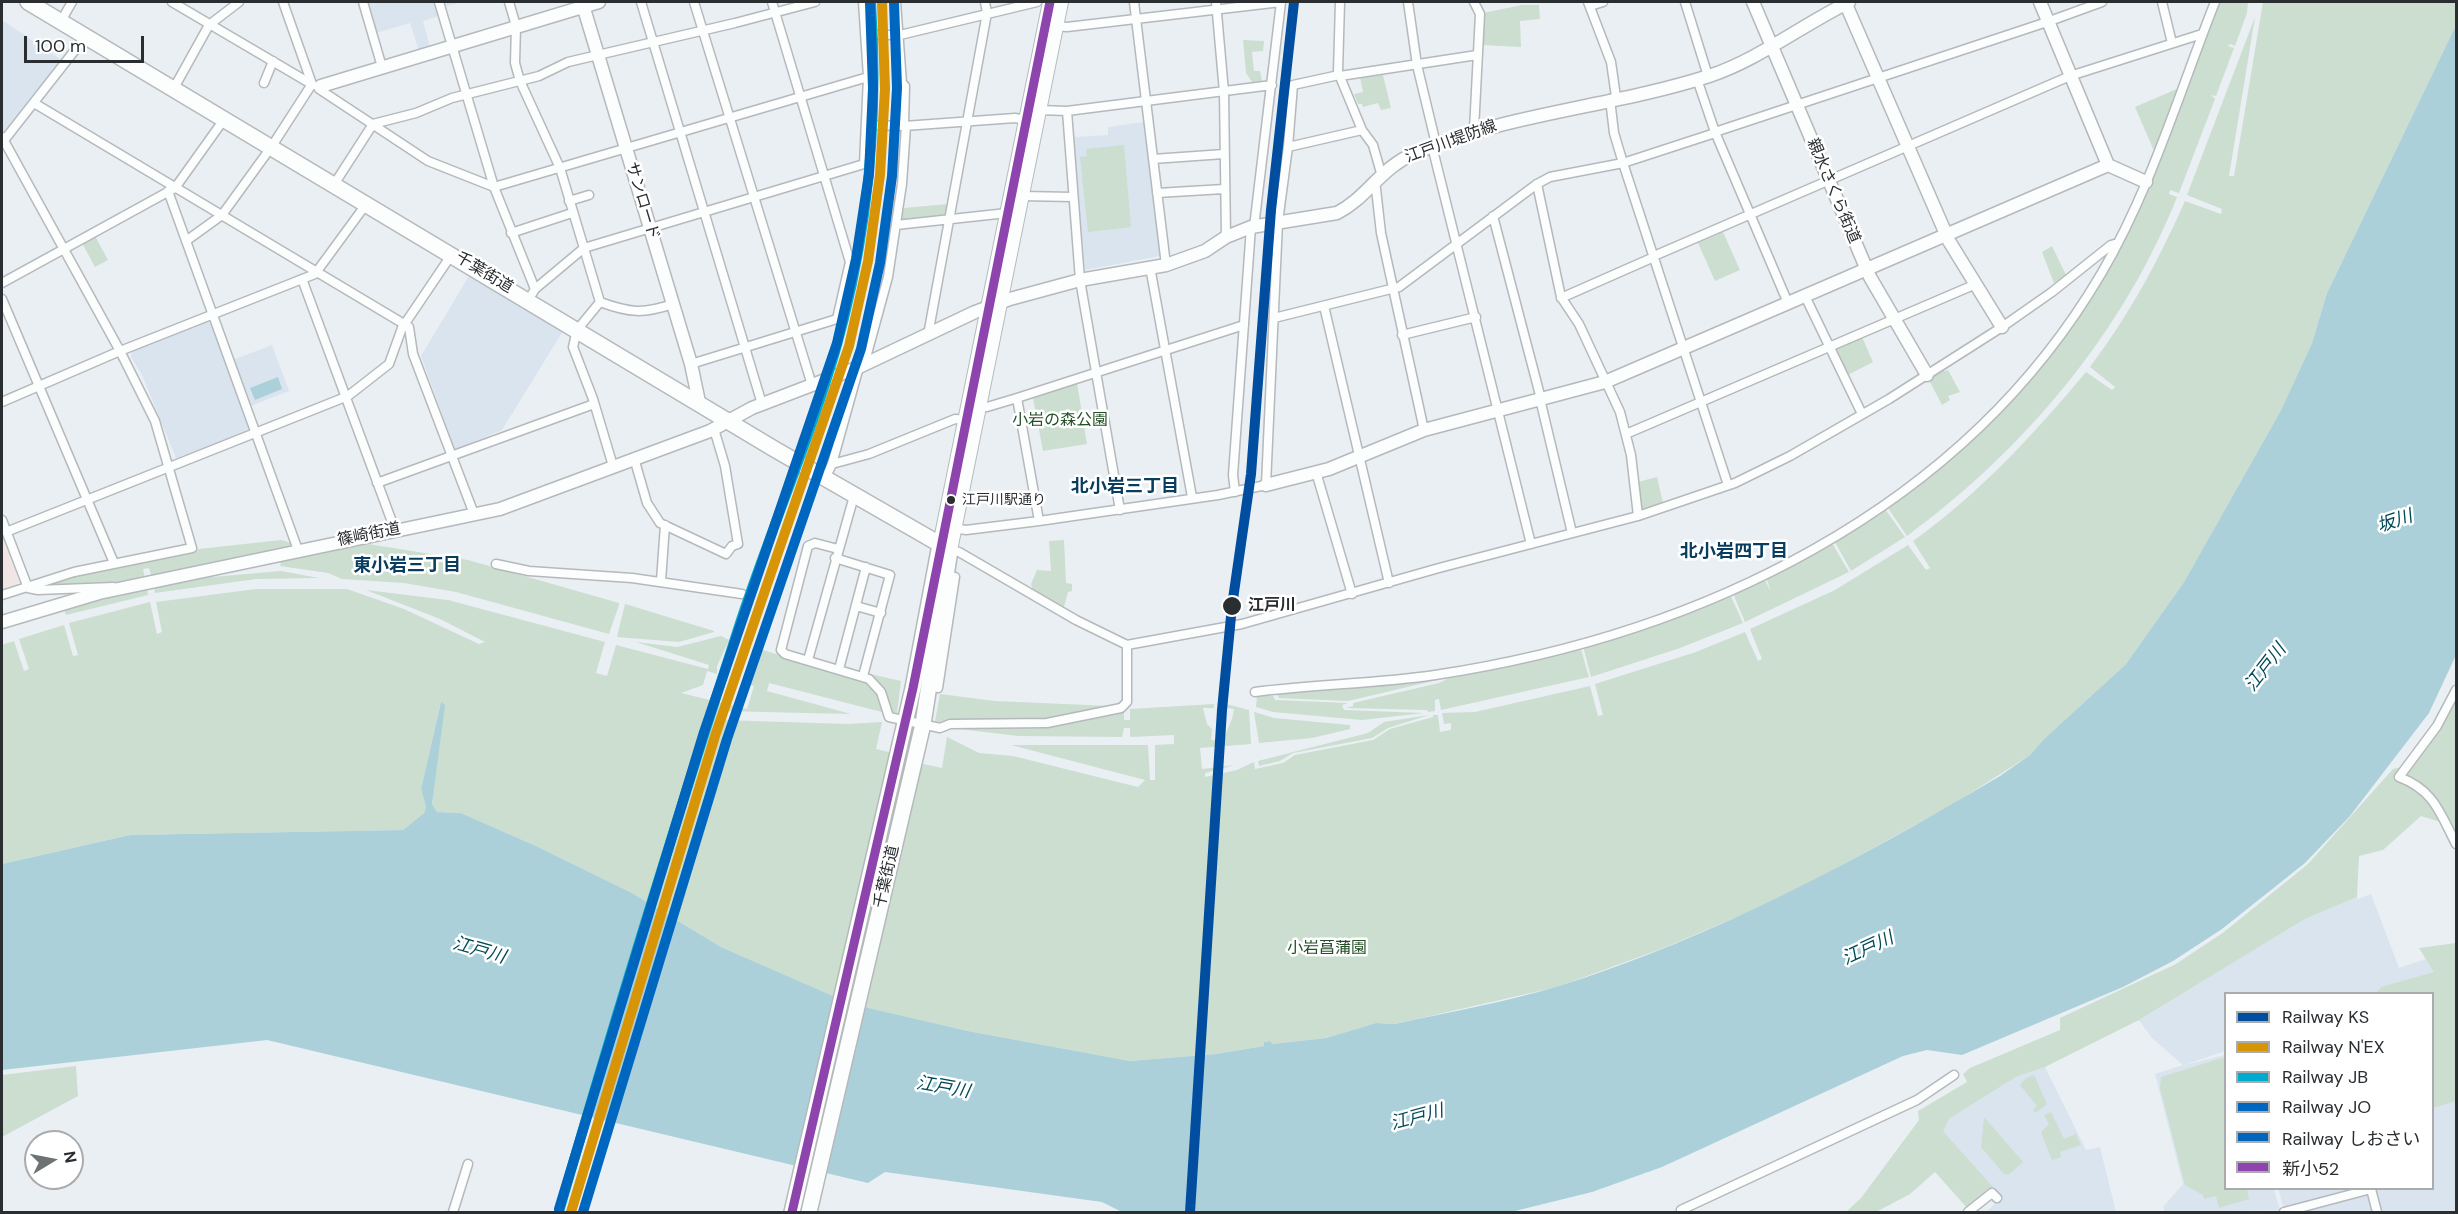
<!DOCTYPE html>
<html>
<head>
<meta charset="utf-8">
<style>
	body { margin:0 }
	#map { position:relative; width:2458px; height:1214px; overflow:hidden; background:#eaeff4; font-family:"DM Sans","Noto Sans JP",sans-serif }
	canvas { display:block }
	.frame { position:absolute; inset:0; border:3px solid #2a2e31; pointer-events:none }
	.legend { position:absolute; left:2224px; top:992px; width:210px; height:198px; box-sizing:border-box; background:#fff; border:2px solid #aaabad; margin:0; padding:8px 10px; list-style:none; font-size:18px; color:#2a2e31 }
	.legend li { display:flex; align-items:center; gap:12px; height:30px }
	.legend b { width:30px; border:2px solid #aaabad }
	.north { position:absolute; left:24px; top:1130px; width:60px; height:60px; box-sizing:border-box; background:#fff; border:2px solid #aaabad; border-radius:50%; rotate:80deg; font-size:16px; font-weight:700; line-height:24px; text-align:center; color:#2a2e31 }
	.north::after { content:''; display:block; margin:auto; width:21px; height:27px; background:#6d7275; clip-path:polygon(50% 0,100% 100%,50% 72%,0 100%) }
	.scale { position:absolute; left:24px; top:36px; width:120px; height:27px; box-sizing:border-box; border:3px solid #2a2e31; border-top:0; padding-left:8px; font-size:18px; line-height:21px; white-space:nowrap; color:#2a2e31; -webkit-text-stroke:4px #fff; paint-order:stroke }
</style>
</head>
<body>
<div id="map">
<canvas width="2458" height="1214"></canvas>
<div class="frame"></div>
<ul class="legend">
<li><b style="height:8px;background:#014ea0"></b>Railway KS</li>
<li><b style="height:8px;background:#d89407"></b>Railway N'EX</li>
<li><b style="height:8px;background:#00a9ce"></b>Railway JB</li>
<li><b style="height:8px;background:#0067c0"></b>Railway JO</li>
<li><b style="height:8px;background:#0065bd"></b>Railway しおさい</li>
<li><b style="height:8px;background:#8e44ad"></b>新小52</li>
</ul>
<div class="north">N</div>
<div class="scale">100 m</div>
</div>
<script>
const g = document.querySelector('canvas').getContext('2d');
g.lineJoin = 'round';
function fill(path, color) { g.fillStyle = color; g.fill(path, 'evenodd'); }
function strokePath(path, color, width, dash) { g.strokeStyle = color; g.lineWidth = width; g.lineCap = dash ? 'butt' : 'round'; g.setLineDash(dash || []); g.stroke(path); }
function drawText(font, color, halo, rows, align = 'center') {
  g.font = font + ' "DM Sans","Noto Sans JP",sans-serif'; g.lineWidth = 5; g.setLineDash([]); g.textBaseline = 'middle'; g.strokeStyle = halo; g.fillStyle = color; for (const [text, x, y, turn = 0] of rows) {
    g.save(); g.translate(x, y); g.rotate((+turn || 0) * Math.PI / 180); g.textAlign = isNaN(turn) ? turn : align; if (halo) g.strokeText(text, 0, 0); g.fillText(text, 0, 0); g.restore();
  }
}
const built = new Path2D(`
	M367 2H463L438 8 439 16 423 21 430 47 419 51 410 23 376 33Z
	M2 20 63 61 7 133H4L2 129Z
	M1144 122 1160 256 1085 270 1073 137 1108 135V127Z
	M469 276 563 331 502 430 455 450 421 356Z
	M207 321 211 324 225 363 272 345 289 391 243 409 249 428 244 433 176 458 142 375 131 357 132 351Z
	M2371 894 2399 968 2456 949V1212H2380L2374 1188H2432V994H2226L2225 1051 2184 1065 2225 1055 2226 1188 2274 1189 2280 1210 2165 1212 2163 1207 2183 1184 2155 1074 2183 1065 2152 1038 2139 1020 2305 919 2357 897 2358 899Z
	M2045 1067 2086 1150 2100 1147 2116 1212H1986L2002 1197 1942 1130 1949 1119 2016 1077Z
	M2278 1188 2358 1189 2284 1209Z
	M2369 1192 2375 1212H2292Z`);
const medical = new Path2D(`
	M2 535 19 582 2 590Z`);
const green = new Path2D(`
	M2218 2H2248L2247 13 2235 46 2230 44 2228 46 2234 48 2216 96 2211 95 2215 99 2179 193 2170 190 2169 194 2177 197C2123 333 2024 450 1907 536L1888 508 1926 479 2003 409 2058 344 2078 315 2105 272Z
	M2263 2H2456V25L2327 293 2312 343 2280 412 2184 582 2126 664 2043 740 2030 755 1955 803 1811 882 1746 913 1666 947 1557 987 1395 1024 1376 1023 1326 1038 1272 1044 1271 1041 1264 1042V1046L1216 1054 1130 1061 968 1031 850 1004 721 947 632 893 536 846 461 813 437 812 432 804 441 702 421 789 426 807 424 813 403 830 130 835 2 864V645L14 641 24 671 29 669 19 639 64 625 73 656 78 655 69 623 150 602 157 634 162 632 156 602 256 589H347L404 609 479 644 485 642 440 619 366 590 448 600 605 642 596 673 607 676 616 645 708 669 709 665 636 642 677 647 721 636 729 640 717 666V674L707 671 703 685 681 693 747 709 754 686 742 682 753 647 866 682C876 691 882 698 882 712L769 683 767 691 851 714 721 711 722 720 848 724 882 722 876 749 906 756 905 760 942 768 947 737 979 753 1013 756 1138 787 1145 780 1011 745H1148L1150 780H1155V745L1174 744V735L1130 737V728H1124L1122 737 1018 736 951 728 1046 726 1118 711 1124 712V720H1130V709L1214 704V708H1203L1207 724 1212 729 1211 740 1224 741C1226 729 1233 722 1234 709L1226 708V704L1249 710 1251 744 1200 748 1202 769 1235 765 1205 773V777L1237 770 1254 762 1255 769 1283 763 1295 755 1373 740 1390 729 1433 717V715H1438L1440 732 1451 730V723L1444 724 1442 713 1475 712 1590 686 1598 716 1603 715 1595 684 1696 652 1745 632 1758 661 1762 659 1750 629 1835 590 1908 545 1926 570 1930 568 1913 541C1980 493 2033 435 2086 372L2112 390 2115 387 2090 367C2129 315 2159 260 2185 201L2221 214 2222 209 2187 195 2255 17 2229 176H2234Z
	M1522 5H1539L1540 19 1520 21 1521 47 1482 45 1483 13Z
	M1243 40 1264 41 1263 51 1252 52 1254 71H1260L1262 81 1252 82 1246 73Z
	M1383 75 1391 108 1381 110 1378 103 1363 107 1362 104H1358L1354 94 1363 92 1360 77Z
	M2179 88 2154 151 2135 107Z
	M1124 145 1131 227 1088 232 1080 157 1087 156 1086 149Z
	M948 204 946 215 901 222 904 208Z
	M1723 232 1740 270 1715 281 1698 243Z
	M95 236 108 260 95 267 82 243Z
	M2052 246 2066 275 2054 283 2042 252Z
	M1862 337 1873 362 1846 376 1834 349Z
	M1942 369 1944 371 1948 370 1960 392 1948 396 1950 400 1942 405 1929 380Z
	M1077 383 1087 444 1043 451 1033 398Z
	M1657 477 1663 503 1642 509 1638 482Z
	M1885 509 1905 537 1851 571 1835 542Z
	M281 540 292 543 287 548 152 578 149 568 143 569 145 579 130 582 40 588 78 574 141 560 142 564 148 562V559L199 549Z
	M1064 540 1066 583 1072 584V591L1068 592 1064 607 1033 591 1031 584 1037 570 1051 571 1049 541Z
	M362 543 468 560 619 603V605L609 634 456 592 404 583 342 579 328 573 280 566 281 563 274 562 287 557 290 560Z
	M1832 543 1849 572 1745 622 1732 591 1764 578 1771 592 1766 577Z
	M281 571 319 578 256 579 155 593 154 587 190 579Z
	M147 588 148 595 66 615 64 610 69 607Z
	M1729 592 1743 623 1680 648 1591 677 1583 646Z
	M625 604 714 631V632L679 642 617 637Z
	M1580 646 1589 677 1441 710 1439 699 1435 700V711L1428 712 1427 710 1346 708 1353 706V703L1439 683 1461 672Z
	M1455 673 1437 680 1348 701 1279 698 1277 693Z
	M870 674 901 681 897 713 890 711 885 690Z
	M940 694 995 701 1110 706 1045 720 942 723 935 721Z
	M1257 696H1273L1275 700 1348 703 1342 705 1344 710 1424 713 1362 720 1273 712 1256 707Z
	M2456 699V833L2447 815 2437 821 2421 816 2383 850 2359 856 2357 897 2305 919 2139 1020 2045 1067 2016 1077 1949 1119 1943 1131 1994 1188 1968 1209 1935 1172 1910 1194 1876 1212H1846L1861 1198 1919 1120 1918 1111 1967 1082 1963 1074 1970 1068 2060 1030V1018L2176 964 2224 932 2308 864 2393 769 2402 767Z
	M1254 712 1274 718 1350 725V729L1312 738 1259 743Z
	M1429 715 1388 728 1372 738 1293 753 1280 761 1259 766 1258 761 1368 733 1384 722Z
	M2456 943V1101L2433 1108 2432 994 2376 993 2381 987 2434 972 2419 948Z
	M2225 1057 2226 1188 2247 1189 2249 1199 2219 1208 2216 1196 2204 1199 2203 1195 2185 1185 2160 1088 2161 1077Z
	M76 1066 78 1096 2 1137V1075Z
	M2034 1075 2047 1104 2035 1113 2033 1110 2037 1106 2020 1085 2026 1078Z
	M2051 1112 2064 1139 2076 1134 2081 1145 2060 1152 2061 1157 2052 1160 2041 1132 2049 1124 2044 1115Z
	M1984 1117 2023 1162 2008 1175 2004 1174 1981 1147Z`);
const water = new Path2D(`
	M2456 25V655L2429 713 2350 816 2305 863 2222 929 2173 961 2123 987 1962 1055 1927 1050 1903 1056 1662 1167 1592 1192 1511 1212H1122L1102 1202 885 1172 868 1183 267 1040 2 1070V864L130 835 403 830 424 813 426 807 421 789 441 702 445 705 432 804 437 812 461 813 536 846 632 893 721 947 851 1004 968 1031 1130 1061 1216 1054 1264 1046V1042L1271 1041 1272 1044 1326 1038 1376 1023 1395 1024C1449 1012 1506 1002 1559 986 1715 937 1860 859 2000 776L2030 755 2043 740 2126 664 2184 582 2280 412 2312 343 2327 293Z
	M278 377 282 389 255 400 250 388Z`);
const street = new Path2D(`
	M172 2 313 85
	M363 2 382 67
	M439 2 494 187 535 289 532 294
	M509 2 516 26 515 63 520 81 560 168 600 302 577 330 573 347 593 399 613 466
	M641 2 762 404
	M694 2 812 385
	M896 2 902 83 905 86 904 126
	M1134 2 1166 265
	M1216 2 1224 92 1226 237
	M1340 2 1338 72 1362 130 1373 145 1381 173
	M1408 2 1417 65 1436 144
	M1474 2 1480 14 1474 130
	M1588 2 1611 62 1616 97
	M1685 2 1708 76
	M2162 2 2172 43
	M1590 6 1603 2
	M61 21 72 2
	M1056 26 1067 27 1281 2 1254 227
	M866 35H900L1037 2
	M1339 75 1293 85 1288 147 1362 130
	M1340 76 1477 55
	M1697 79 1715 132 1788 303
	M264 83 273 61
	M174 88 209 25 239 2
	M319 89 428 161 494 187 868 77
	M1610 99 1614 133 1623 163 1728 485
	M34 103 409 327 413 354 474 514
	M1039 110 1067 111 1272 85
	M1067 111 1080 280 1120 510
	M866 125 904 126 1015 118 1027 120
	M1715 132 2047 22 2102 2
	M2 137 120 351 155 421 192 548 74 572 2 595
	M2 143 86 36
	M1432 146 1531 544
	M1153 159 1224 154
	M1375 180 1381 233 1424 430
	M335 183 373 124 416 113 452 98 539 76 568 62 735 23 815 2
	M1537 184 1561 297 1579 324 1620 412 1631 455 1638 516
	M168 191 298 550
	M1157 193 1224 189
	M1021 196 1073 197
	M569 201 589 195
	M1493 216 1541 399
	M896 225 1007 213
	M511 233 572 213
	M186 241 222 215 272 146 312 84 283 2
	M1654 256 2070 76 2202 34
	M1150 267 1192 497
	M302 279 395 530
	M2 283 175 188 225 118
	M535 289 584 248 864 164 868 77 863 2
	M1805 296 1862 414
	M1561 298 1654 257
	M2 299 114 563
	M600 302C630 313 643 314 673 304
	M1324 306 1389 583
	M1274 318 1399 287 1537 184 1550 177 1623 163 1715 133
	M928 335 987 13 985 2
	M1402 335 1476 317
	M691 364 837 319 850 262 772 2
	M864 365 888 277 902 184 906 126
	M1017 398 1039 521
	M1540 399 1572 533
	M2 402 120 351 315 274 367 203
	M980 406 987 407 1017 398 1244 325
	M1626 434 1976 284
	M634 458 647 503 660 523 726 554 732 546 738 544 725 466 714 429
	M832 464 869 454 955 419 966 420
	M1316 472 1352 594
	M825 479 832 464 859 367
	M377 483 594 404
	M1235 492 1233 475 1251 227
	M2 520 28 588 38 590 113 587
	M952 528 966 530 1039 521 1218 495 1266 485 1278 222 1288 147
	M6 532 348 396 389 364 402 328 452 254
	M838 549 815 543 808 546 781 650 785 654 869 679 881 692 889 717 940 728 950 724 1047 723 1121 708 1127 702V645
	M950 550 959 552 1076 620 1127 645 1242 624 1439 568 1638 516 1735 483 1790 456 1889 399 2002 327 2052 292 2111 245 2118 243
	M835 558 890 575 863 676
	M496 564 529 571 632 578 742 594
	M661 581 665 525
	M856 606 881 613
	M808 660 854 496
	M839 669 866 567
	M938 688 955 577 946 576
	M2456 690 2437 726 2399 777C2434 790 2440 813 2456 844
	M1255 692C1315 684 1375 684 1435 675 1699 635 1961 512 2101 274 2151 189 2179 93 2215 2
	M1681 1210 1917 1100 1954 1075
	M453 1212 468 1164
	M1968 1212 1992 1193 1997 1198
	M2284 1212 2371 1189 2377 1212`);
const secondary = new Path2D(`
	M582 2 691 364 699 402
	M1753 2 1870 277 1927 375
	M1845 2 1949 241 2002 327
	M2040 2 2108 165
	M321 86 599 2
	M1266 485 1329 469 1424 430 1605 382 2108 165 2146 182
	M2 622 99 593 500 509 710 431 752 408 859 367 975 312 1010 299 1080 280 1166 265 1205 251 1226 237 1251 227 1337 213C1367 198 1380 168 1415 153 1509 113 1612 107 1709 76 1758 60 1802 25 1849 2`);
const primary = new Path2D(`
	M940 545 1050 2
	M950 550 1061 2`);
const highway = new Path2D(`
	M28 2 776 450 950 550 923 724 809 1212
	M792 1212 913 688 940 545`);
const bus1 = new Path2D(`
	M792 1212 913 688 1050 2`);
const rail1 = new Path2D(`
	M1190 1212 1222 710 1232 606 1251 474 1271 210 1294 2`);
const rail2 = new Path2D(`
	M571 1212 715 736 849 346 868 261 880 175 885 89 882 2`);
const rail3 = new Path2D(`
	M559 1212C615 1016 676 821 739 626 769 534 808 445 835 352 868 237 879 121 871 2`);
const rail4 = new Path2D(`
	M583 1212 727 739 861 349 880 263 892 176 897 88 894 2`);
const rail5 = new Path2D(`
	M559 1209 704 732 837 343 856 259 869 174 873 88 870 3`);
const markers = [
	[951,500,5,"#2a2e31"],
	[1232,606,10,"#2a2e31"]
];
const busNames = [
	["江戸川駅通り",962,500]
];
const streetNames = [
	["江戸川堤防線",1451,142,-20],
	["親水さくら街道",1833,191,67],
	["サンロード",642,201,73],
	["千葉街道",484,273,31],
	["篠崎街道",369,535,-11],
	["千葉街道",887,877,-77]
];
const parkNames = [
	["小岩の森公園",1060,421],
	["小岩菖蒲園",1327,949]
];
const stopNames = [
	["江戸川",1248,606]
];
const neighbourhoodNames = [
	["北小岩三丁目",1125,487],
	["北小岩四丁目",1734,552],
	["東小岩三丁目",407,566]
];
const waterNames = [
	["坂川",2395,522,-19],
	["江戸川",2266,668,-52],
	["江戸川",1868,949,-25],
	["江戸川",479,951,16],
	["江戸川",943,1088,10],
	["江戸川",1417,1118,-15]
];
fill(built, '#d9e4ee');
fill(medical, '#f1e6e3');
fill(green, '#cbded0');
fill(water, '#acd0d9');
strokePath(street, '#b5b9bc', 11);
strokePath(secondary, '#b5b9bc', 15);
strokePath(primary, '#b5b9bc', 16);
strokePath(highway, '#b5b9bc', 18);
strokePath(street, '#fcfdfd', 8);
strokePath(secondary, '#fcfdfd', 12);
strokePath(primary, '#fcfdfd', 14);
strokePath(highway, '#fcfdfd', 15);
strokePath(bus1, '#8e44ad', 9);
strokePath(rail1, '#014ea0', 10);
strokePath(rail2, '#d89407', 10);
strokePath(rail3, '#00a9ce', 10);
strokePath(rail4, '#0067c0', 10);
strokePath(rail5, '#0065bd', 10);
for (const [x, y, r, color] of markers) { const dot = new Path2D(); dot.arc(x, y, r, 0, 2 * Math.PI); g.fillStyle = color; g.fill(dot); strokePath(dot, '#fff', 2); }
drawText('14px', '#2a2e31', '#fff', busNames, 'left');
drawText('16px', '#2a2e31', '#fff', streetNames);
drawText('16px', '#234f26', '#fff', parkNames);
drawText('bold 16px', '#2a2e31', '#fff', stopNames, 'left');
drawText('bold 18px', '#093d60', '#fff', neighbourhoodNames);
drawText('italic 18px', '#004b56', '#fff', waterNames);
</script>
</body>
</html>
